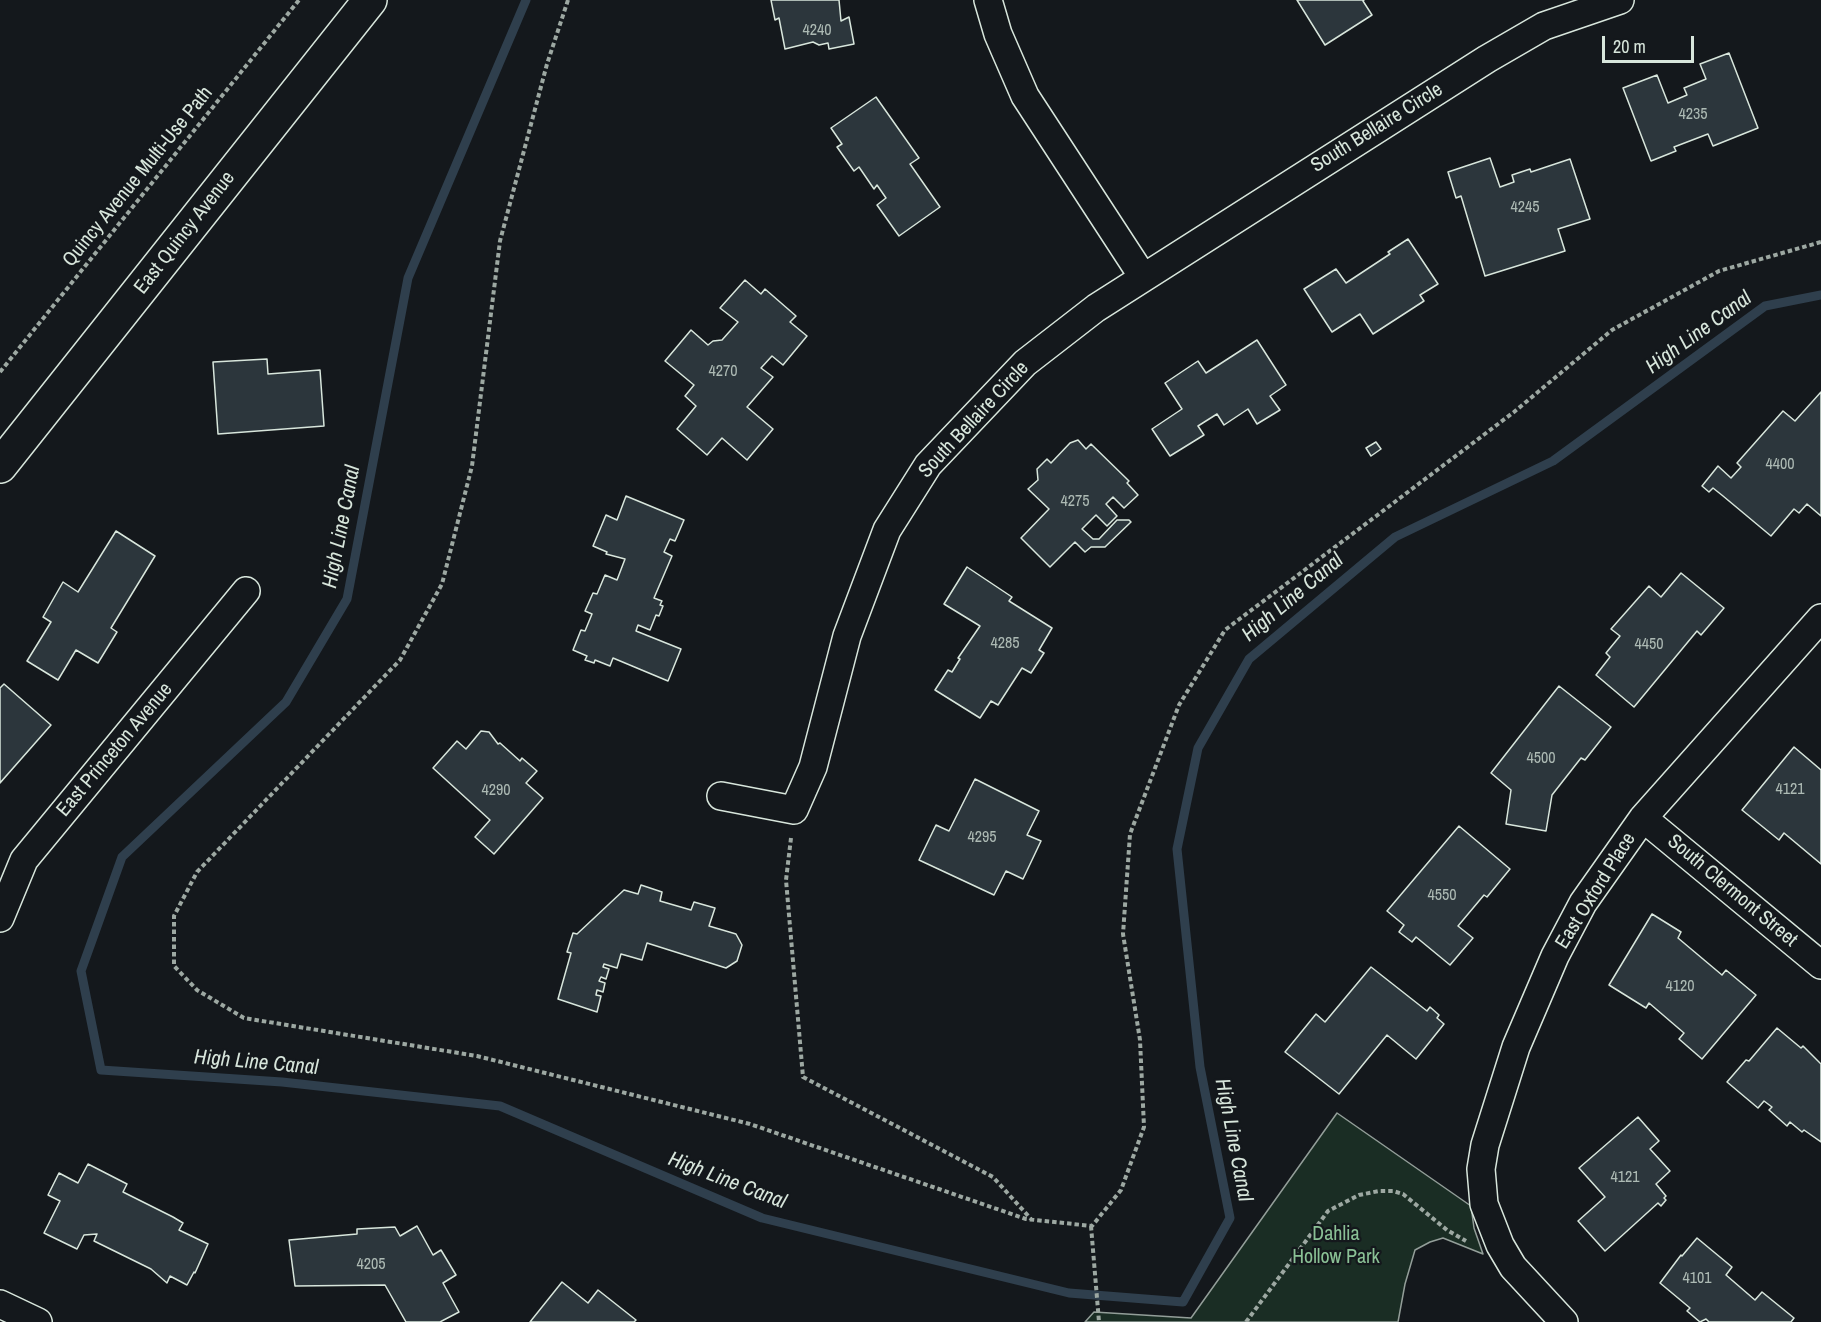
<!DOCTYPE html>
<html>
<head>
<meta charset="utf-8">
<style>
	body { margin:0 }
	#map { position:relative; width:1821px; height:1322px; overflow:hidden; background:#14181c; font-family:"Archivo Narrow",sans-serif }
	canvas { display:block }
	.scale { position:absolute; left:1602px; top:36px; width:92px; height:27px; box-sizing:border-box; border:3px solid #d8e6dc; border-top:0; padding-left:8px; font-size:18px; line-height:21px; white-space:nowrap; color:#d8e6dc; -webkit-text-stroke:4px #14181c; paint-order:stroke }
</style>
</head>
<body>
<div id="map">
<canvas width="1821" height="1322"></canvas>
<div class="scale">20 m</div>
</div>
<script>
const g = document.querySelector('canvas').getContext('2d');
g.lineJoin = 'round';
function fill(path, color) { g.fillStyle = color; g.fill(path, 'evenodd'); }
function strokePath(path, color, width, dash) { g.strokeStyle = color; g.lineWidth = width; g.lineCap = dash ? 'butt' : 'round'; g.setLineDash(dash || []); g.stroke(path); }
function drawText(font, color, halo, rows, align = 'center') {
  g.font = font + ' "Archivo Narrow",sans-serif'; g.lineWidth = 4.5; g.setLineDash([]); g.textBaseline = 'middle'; g.strokeStyle = halo; g.fillStyle = color; for (const [text, x, y, turn = 0] of rows) {
    g.save(); g.translate(x, y); g.rotate((+turn || 0) * Math.PI / 180); g.textAlign = isNaN(turn) ? turn : align; if (halo) g.strokeText(text, 0, 0); g.fillText(text, 0, 0); g.restore();
  }
}
const green = new Path2D(`
	M1337 1113 1471 1206 1474 1228 1483 1254 1443 1238 1430 1242 1415 1250 1405 1284 1398 1322H1085L1094 1312 1191 1318Z`);
const stream = new Path2D(`
	M526 0 408 278 347 599 286 702 122 857 81 971 101 1070 282 1082 500 1106 762 1218 1069 1293 1183 1302 1230 1218 1200 1067 1177 849 1198 748 1249 659 1395 537 1553 461 1765 306 1821 295`);
const building = new Path2D(`
	M771 0H839L841 21 849 17 854 44 829 49 828 43 819 45 813 42 785 49 779 18 775 20Z
	M1297 0H1364L1363 1 1372 15 1325 45Z
	M1729 53 1758 128 1713 146 1708 134 1674 147 1676 151 1651 161 1623 88 1657 75 1668 103 1687 95 1684 88 1706 79 1700 64Z
	M876 97 919 158 910 164 940 207 899 236 877 205 886 198 877 185 874 189 859 167 854 171 837 147 842 144 831 128Z
	M1490 158 1500 187 1514 182 1512 175 1530 169 1531 172 1570 159 1590 219 1558 229 1565 251 1485 276 1461 196 1456 198 1448 172Z
	M1408 239 1438 284 1420 295 1424 301 1373 334 1360 314 1332 332 1304 289 1336 269 1346 283 1390 254 1388 252Z
	M745 280 761 294 765 289 796 316 790 322 807 336 783 365 772 356 761 368 773 377 747 407 773 429 747 460 722 438 707 455 677 429 696 406 685 396 694 385 665 361 691 330 708 345 713 341 722 340 738 322 720 308Z
	M1257 340 1286 385 1270 396 1280 410 1257 424 1248 409 1224 425 1217 414 1198 426 1204 435 1170 456 1152 429 1182 409 1165 383 1198 361 1206 373Z
	M267 359 268 374 320 370 324 426 218 434 213 362Z
	M1821 392V516L1807 504 1799 513 1794 509 1771 536 1723 496 1713 488 1709 492 1702 486 1718 466 1731 478 1741 467 1737 463 1783 411 1795 421Z
	M1078 440 1086 449 1091 444 1129 481 1127 483 1138 495 1124 508 1113 497 1106 504 1117 516 1107 526 1096 515 1082 529 1093 539H1099L1117 520H1129L1131 522 1105 547H1091L1085 552 1075 542 1050 567 1021 538 1049 509 1028 489 1038 480 1037 469 1047 459 1051 463 1070 443Z
	M1376 442 1381 449 1371 456 1366 448Z
	M626 496 684 520 675 541 670 539 664 552 672 556 654 598 662 601 660 605 663 606 659 616 656 615 650 630 638 625 636 631 681 649 668 681 613 658 610 666 595 660 594 663 585 660 587 656 573 650 581 630 585 631 592 614 585 611 593 593 597 594 605 575 617 580 625 559 606 554 607 552 593 546 606 515 617 520Z
	M116 531 155 556 111 628 117 632 98 663 76 650 58 680 27 661 51 622 43 617 63 582 78 592Z
	M967 567 1012 597 1009 601 1052 628 1039 650 1044 653 1031 673 1022 668 998 705 991 701 980 718 935 690 948 670 952 672 960 659 958 658 980 626 944 604Z
	M1681 573 1724 608 1701 635 1697 631 1634 707 1596 675 1610 657 1606 653 1620 636 1611 629 1649 586 1661 597Z
	M4 684 51 725 0 783V688Z
	M1559 686 1611 727 1585 760 1581 758 1552 795 1546 831 1506 824 1511 790 1491 773Z
	M481 731 489 732 498 744 500 743 520 761 522 758 537 771 526 783 543 798 494 854 475 837 490 820 433 768 457 741 466 749Z
	M1794 747 1821 770V864L1784 833 1779 840 1742 810Z
	M975 779 1039 811 1027 835 1041 841 1023 879 1006 871 994 895 919 860 936 825 949 831Z
	M1459 826 1510 869 1487 897 1484 895 1458 926 1473 938 1450 965 1416 937 1412 942 1399 932 1404 925 1387 911Z
	M641 885 662 892 660 901 691 910 694 902 715 908 709 926 736 934 742 945 737 961 726 968 647 943 642 960 621 954 617 968 604 964 603 967 609 969 606 979 601 977 599 981 605 983 603 992 597 990 596 995 601 996 597 1012 558 999 571 953 567 952 573 933 577 934 624 890 638 894Z
	M1652 914 1681 932 1678 938 1722 975 1726 970 1756 995 1702 1059 1679 1039 1684 1033 1649 1003 1646 1008 1609 985Z
	M1371 967 1427 1011 1430 1007 1439 1015 1437 1018 1444 1024 1416 1059 1387 1035 1339 1094 1285 1052 1316 1014 1325 1022Z
	M1777 1028 1801 1048 1803 1046 1821 1064V1142L1804 1130 1802 1132 1790 1122 1787 1126 1769 1110 1772 1107 1764 1101 1758 1108 1727 1082 1746 1060 1749 1061Z
	M1638 1117 1659 1141 1650 1149 1670 1171 1656 1184 1666 1196 1664 1198 1666 1200 1661 1206 1658 1203 1605 1251 1578 1221 1605 1197 1579 1168Z
	M88 1164 127 1184 123 1192 173 1217 183 1223 179 1230 208 1244 195 1273 194 1272 187 1285 170 1276 167 1283 151 1269 94 1241 97 1234 84 1235 77 1249 44 1233 60 1201 48 1195 59 1173 78 1183Z
	M417 1226 433 1255 441 1250 456 1275 443 1283 459 1312 440 1322H406L385 1285 295 1286 289 1240 357 1234V1229L395 1227 400 1236Z
	M1697 1238 1732 1267 1726 1275 1755 1300 1762 1292 1794 1318 1791 1322H1709L1706 1319 1700 1322 1687 1311 1690 1308 1660 1283 1681 1255 1682 1256Z
	M562 1282 588 1303 598 1290 636 1320 634 1322H530Z`);
const path = new Path2D(`
	M568 0 547 64 500 241 472 466 442 584 400 660 197 872 174 916V966L197 990 244 1018 477 1056 750 1124 1026 1219 1092 1226 1121 1190 1144 1127 1140 1040 1123 934 1130 834 1179 705 1225 630 1514 412 1612 330 1719 271 1821 242
	M0 372 299 0
	M791 838 786 880 803 1077 993 1177 1031 1219
	M1091 1226 1099 1322
	M1246 1322 1328 1211 1359 1195 1379 1191H1393L1403 1194 1447 1230 1466 1241`);
const minor = new Path2D(`
	M988 0 998 34 1025 96 1143 277
	M721 796 794 810 813 767 847 636 887 530 928 465 1025 363 1096 308 1487 59 1544 26 1620 0
	M1643 818 1821 965
	M0 918 24 860 246 591
	M0 1304 38 1322
	M1564 1322 1513 1267 1500 1245 1484 1204 1481 1169 1485 1145 1516 1047 1555 956 1583 903 1643 818 1821 618`);
const tertiary = new Path2D(`
	M0 466 370 0`);
const numberNames = [
	["4240",817,31],
	["4235",1693,115],
	["4245",1525,208],
	["4270",723,372],
	["4400",1780,465],
	["4275",1075,502],
	["4285",1005,644],
	["4450",1649,645],
	["4500",1541,759],
	["4121",1790,790],
	["4290",496,791],
	["4295",982,838],
	["4550",1442,896],
	["4120",1680,987],
	["4121",1625,1178],
	["4205",371,1265],
	["4101",1697,1279]
];
const streetNames = [
	["South Bellaire Circle",1377,128,-32],
	["Quincy Avenue Multi-Use Path",138,177,-51],
	["East Quincy Avenue",185,233,-52],
	["South Bellaire Circle",974,420,-47],
	["East Princeton Avenue",115,750,-50],
	["East Oxford Place",1596,891,-58],
	["South Clermont Street",1732,891,40]
];
const parkNames = [
	["Dahlia",1336,1235],
	["Hollow Park",1336,1258]
];
const waterNames = [
	["High Line Canal",1699,333,-36],
	["High Line Canal",342,527,-79],
	["High Line Canal",1293,598,-40],
	["High Line Canal",256,1063,5],
	["High Line Canal",1233,1140,79],
	["High Line Canal",727,1181,21]
];
fill(green, '#1a2d24');
strokePath(green, '#939e99', 1.5);
strokePath(stream, '#2f3f4d', 9);
fill(building, '#2c363c');
strokePath(building, '#d8e6dc', 1.5);
strokePath(minor, '#d8e6dc', 30);
strokePath(tertiary, '#d8e6dc', 36);
strokePath(path, '#9da8a2', 4, [4.5, 3]);
strokePath(minor, '#14181c', 27);
strokePath(tertiary, '#14181c', 33);
drawText('16px', '#adbab4', null, numberNames);
drawText('20px', '#d8e6dc', '#14181c', streetNames);
drawText('20px', '#8ac095', '#14181c', parkNames);
drawText('italic 21px', '#d8e6dc', '#14181c', waterNames);
</script>
</body>
</html>
